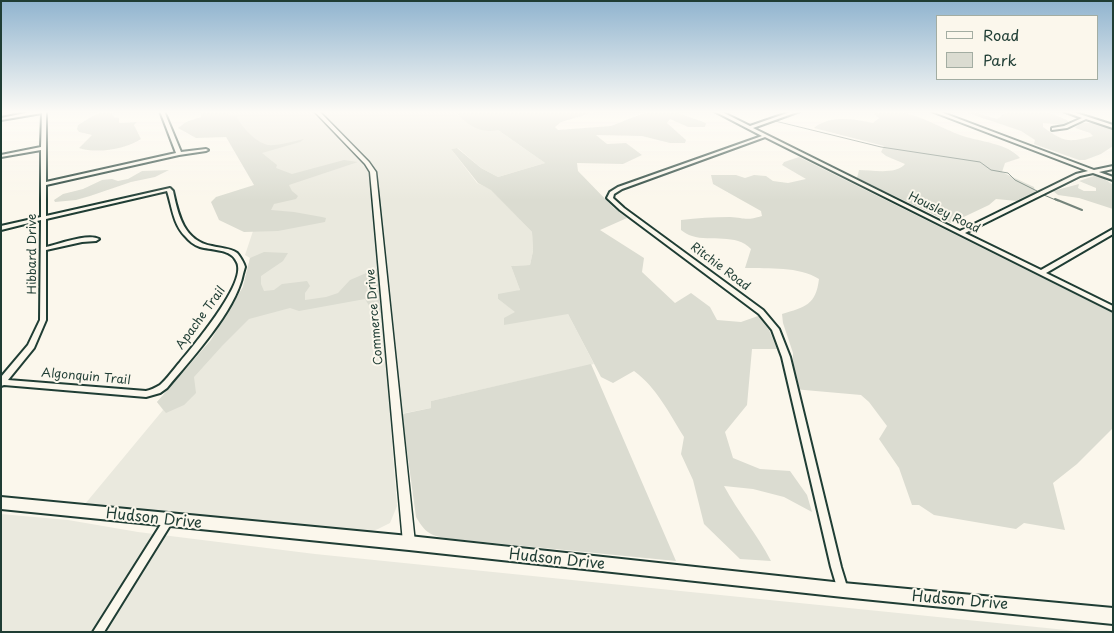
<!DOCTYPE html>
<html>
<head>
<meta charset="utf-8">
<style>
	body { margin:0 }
	#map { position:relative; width:1114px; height:633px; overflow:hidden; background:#fbf7ec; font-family:"Playpen Sans",sans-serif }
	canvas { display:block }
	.frame { position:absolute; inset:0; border:2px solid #1f3d34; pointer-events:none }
	.legend { position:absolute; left:936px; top:15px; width:162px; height:65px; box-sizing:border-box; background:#fbf7ec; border:1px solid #a3ada2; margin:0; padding:6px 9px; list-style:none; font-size:15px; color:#1f3d34 }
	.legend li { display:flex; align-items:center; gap:10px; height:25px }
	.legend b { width:25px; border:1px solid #a3ada2 }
</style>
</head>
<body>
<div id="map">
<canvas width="1114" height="633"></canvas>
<div class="frame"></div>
<ul class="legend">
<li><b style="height:6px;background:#fbf7ec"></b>Road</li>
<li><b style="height:14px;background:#dbdcd1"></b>Park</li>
</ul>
</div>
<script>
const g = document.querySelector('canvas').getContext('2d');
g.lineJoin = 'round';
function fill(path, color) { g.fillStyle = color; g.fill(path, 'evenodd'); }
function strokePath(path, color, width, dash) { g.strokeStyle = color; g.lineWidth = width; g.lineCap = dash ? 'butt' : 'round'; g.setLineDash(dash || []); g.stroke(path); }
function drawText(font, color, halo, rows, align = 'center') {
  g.font = font + ' "Playpen Sans",sans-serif'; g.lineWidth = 4; g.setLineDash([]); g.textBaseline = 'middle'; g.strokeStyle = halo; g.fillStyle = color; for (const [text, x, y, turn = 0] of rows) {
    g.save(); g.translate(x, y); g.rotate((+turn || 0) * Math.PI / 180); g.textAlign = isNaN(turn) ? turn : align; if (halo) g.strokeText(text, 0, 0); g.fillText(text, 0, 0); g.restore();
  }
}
const built = new Path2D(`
	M225 111H455L458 115 498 130 545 163 498 177 481 168 458 148 451 149 477 183 491 189 532 232 533 251 530 265 511 266 520 290 498 299 516 312 568 314 594 364 431 401V408L390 416 397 506 390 523 378 529 369 532 85 504 163 410 157 402 211 340 243 287 250 258 245 255 253 231 274 200Z
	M1 514 68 520 138 532 315 554 1086 632H1Z`);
const green = new Path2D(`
	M101 111H113L112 114 114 117 119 118V123L137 122 134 125 141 139C126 149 97 154 79 148L92 135 79 132 77 129 78 125Z
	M197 111H225L230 115 236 116C242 127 255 142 268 145 276 146 296 141 304 139L300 142 262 153 277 165 276 168 292 174 344 160 358 162 289 185 292 191 298 196 296 199 274 204 271 210 294 212 322 217 326 218 325 222 278 231 244 232 219 220 211 202 216 197 254 185 226 137 196 138 178 128 186 122 201 117V113Z
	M455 111H598L561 122 555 127 558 130 611 126 644 113V111H673L706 123 705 127H688L670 119 667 123 686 140 685 143H670L642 136 596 135 607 144 626 143 642 155 623 164 577 163 578 171 614 208 627 218 600 230 644 258 642 272 675 303 691 293 710 307 717 320 741 322 758 316 769 330 777 349H752L747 405 725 432 733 458 760 469 790 471 807 495 812 512 784 497 753 489 724 486C738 512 757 534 771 561L740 559 704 524 693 480 681 454 684 437C669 413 657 388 634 371L613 383 601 377 568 314 504 325V318L515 312 498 299V294L520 290 511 266 530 265 533 251 532 232 491 190 478 183 451 149 457 148 481 168 498 177 545 163 498 130C480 134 467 125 455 111Z
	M876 111C884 111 894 110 902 112 924 117 943 129 963 136 981 142 1007 143 1020 158L1005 163 1002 172 1034 187 1036 195 1017 201 996 199 989 205 951 223 857 178 859 170C872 170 896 175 905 164L886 156 881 152 884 146 814 128C829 115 854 119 873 123L879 118 873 113Z
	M962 111H971L997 119 1005 113 1004 111H1045L1067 120 1069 123 1064 125 1043 123V127C1064 142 1068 143 1093 136L1090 133 1075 128 1080 123H1094L1113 129V146L1101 154 1085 160H1079L1034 144 1035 140 1021 131Z
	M799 157 1113 313V428L1077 464 1053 483 1065 530 1024 523 1016 529 934 515 919 505H912L899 468 879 439 887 426 869 402 861 395 793 389V353L783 323 782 314C805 307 816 305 819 279 798 266 770 269 745 268L751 249C736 233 711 242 692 236 688 235 684 232 681 230V220C697 218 713 217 730 217 745 218 746 221 762 216L761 211 713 184 711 175H736L745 178 754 175 766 176 773 181 788 183 806 179 782 165 784 162Z
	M169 170 155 177 131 182 90 196 76 200 55 202 54 200 63 194 83 189 102 180 112 179 118 181 128 179 142 171Z
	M1094 176 1102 177 1113 185V209L1079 198 1058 195 1053 191 1079 184 1078 188 1084 191H1096V188L1079 181Z
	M264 252 288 253 283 261 261 276V284L264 291 274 290 282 284 307 281 310 286 305 293V300L326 297 338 293 350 280 378 268 381 313 373 312 365 299 299 311 290 308 249 319 222 346 194 377 196 393 184 405 166 413 157 402 211 340 243 287 250 258Z
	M591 364 676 561 453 539C433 536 427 536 416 517L402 414 431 408V401Z`);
const streamFar1 = new Path2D(`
	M775 121 881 147 980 162 991 170 1008 173 1015 180 1037 191
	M1044 195 1058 201`);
const stream = new Path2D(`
	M1055 199 1082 210`);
const minor = new Path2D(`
	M35 111H46V182L176 153 160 111H164L181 152 206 149 208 150 206 151 179 155 46 185V216L170 188 173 191C178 215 184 241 212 246 220 248 230 248 237 253 240 256 244 263 245 267 245 267 243 274 243 274 236 311 191 359 167 388L160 393 146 397 4 385 1 386V377L28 345 40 320 41 220 1 230V226L41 217V150L1 157V155L41 147 42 113 1 120V118ZM167 191C172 206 173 224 185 236 189 241 194 245 200 247 210 250 229 249 235 259 236 261 238 263 238 266 242 288 194 345 180 362 173 370 167 379 160 385 155 388 151 390 146 391L8 380 34 348 46 320V250L82 242 96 241 99 239C88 233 59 244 46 247V219Z
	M714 111H720L750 126 793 111H800L753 128 960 231 1076 174 1088 171 931 111H938L1094 170 1113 166V169L1099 172 1113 177V180L1093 173 1080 176 965 233 1041 270 1113 229V234L1046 273 1113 306V311L765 137 622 189 614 194 613 198 624 208 763 310 779 329 790 357 841 567 848 590 847 594 843 595 839 594 831 567 782 357 772 330 759 314 620 210 607 198 610 192 618 187 762 136Z
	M1063 111H1070L1113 125V128L1086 119 1067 128 1052 130V128L1064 126 1082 118Z
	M168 517 171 518 173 521 171 524 104 632H93L165 518Z`);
const tertiary = new Path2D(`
	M314 111H319L369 162 376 172 415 543 413 547 409 549 405 547 403 543 370 172 365 164Z`);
const secondary = new Path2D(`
	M1 497 409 536 843 583 1113 608V624L843 597 409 550 1 509Z`);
const streetNames = [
	["Housley Road",944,213,26],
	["Hibbard Drive",33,254,-90],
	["Ritchie Road",720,267,37],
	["Commerce Drive",375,317,-95],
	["Apache Trail",201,318,-54],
	["Algonquin Trail",86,377,5]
];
const nearStreetnames = [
	["Hudson Drive",154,519,6],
	["Hudson Drive",557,560,6],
	["Hudson Drive",960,601,5]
];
fill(built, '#eae9de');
fill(green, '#dbdcd1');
strokePath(streamFar1, '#74847b', 1);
strokePath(stream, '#74847b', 2);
strokePath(minor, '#1f3d34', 4);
strokePath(tertiary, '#1f3d34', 3);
strokePath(secondary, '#1f3d34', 4);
fill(minor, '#fbf7ec');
fill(tertiary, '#fbf7ec');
fill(secondary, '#fbf7ec');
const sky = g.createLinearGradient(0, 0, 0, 200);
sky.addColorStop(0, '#90b4cf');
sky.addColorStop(0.56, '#fdfbf6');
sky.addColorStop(1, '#fdfbf600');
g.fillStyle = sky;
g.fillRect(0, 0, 1114, 200);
drawText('12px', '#1f3d34', '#fbf7ec', streetNames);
drawText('15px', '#1f3d34', '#fbf7ec', nearStreetnames);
</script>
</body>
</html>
